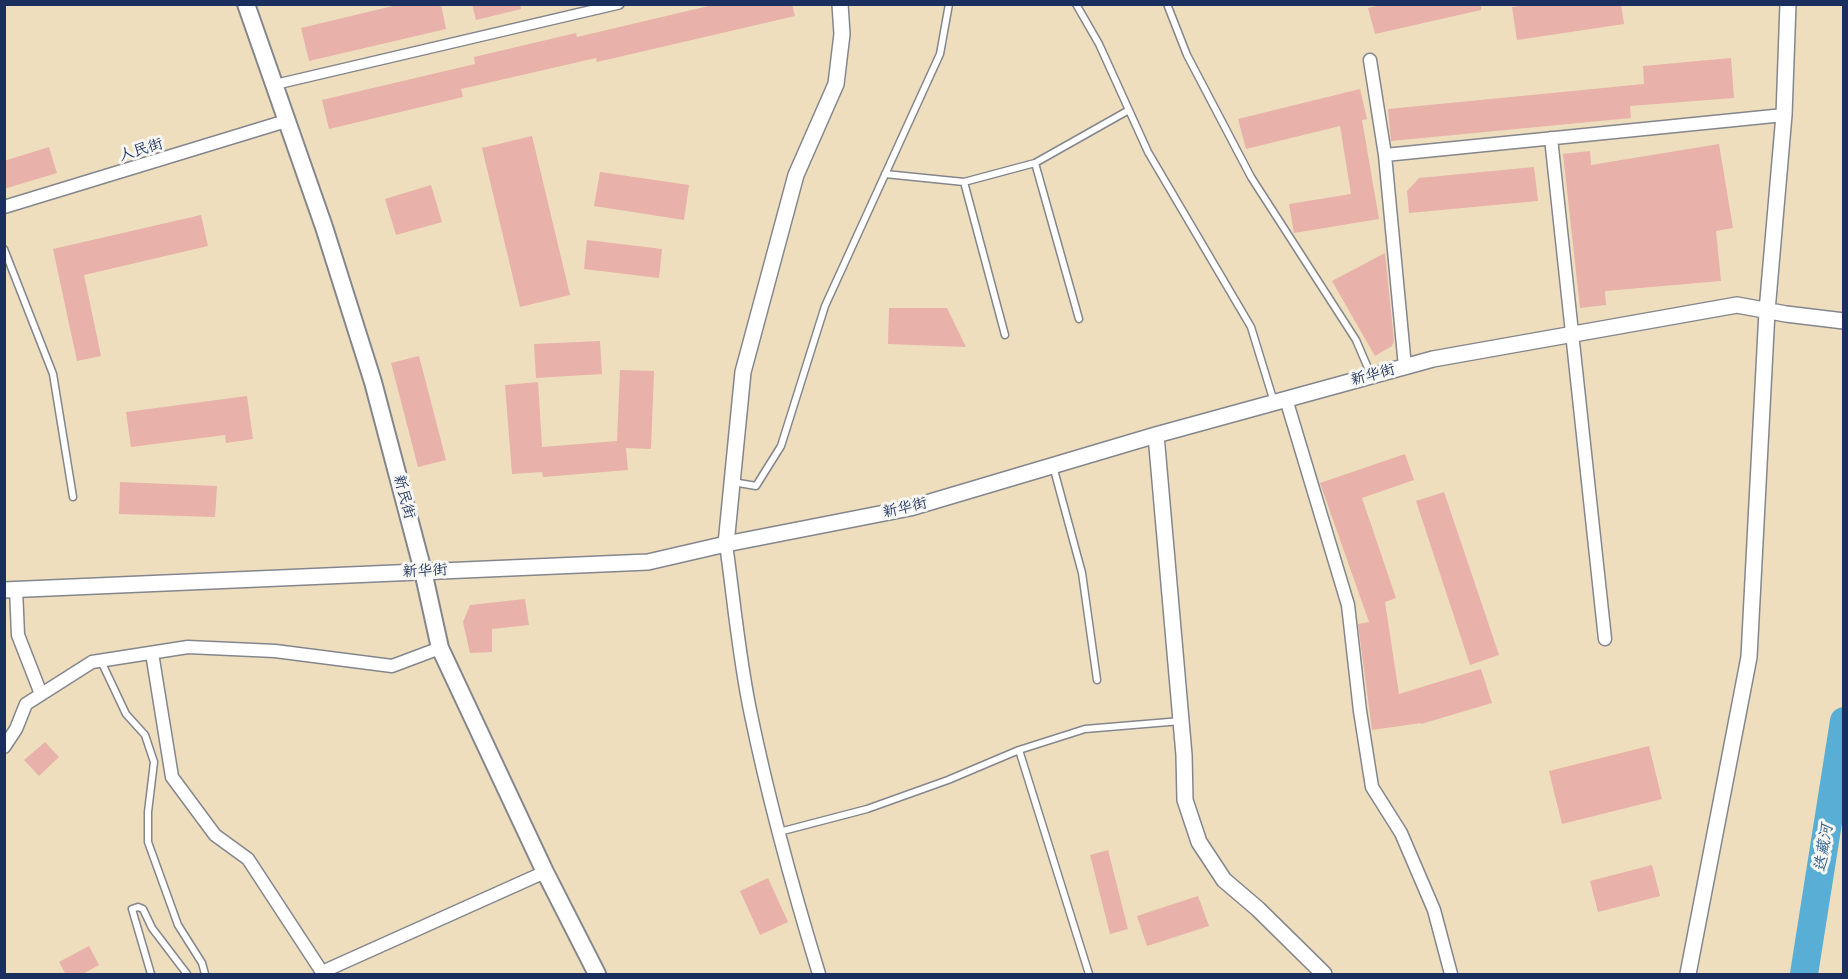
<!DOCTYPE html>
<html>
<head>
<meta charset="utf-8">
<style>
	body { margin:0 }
	#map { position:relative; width:1848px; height:979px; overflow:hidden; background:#eedebd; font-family:"Playpen Sans",sans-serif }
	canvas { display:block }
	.frame { position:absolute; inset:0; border:6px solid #1b2f5e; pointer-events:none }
</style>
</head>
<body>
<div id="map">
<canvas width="1848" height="979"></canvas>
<div class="frame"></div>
</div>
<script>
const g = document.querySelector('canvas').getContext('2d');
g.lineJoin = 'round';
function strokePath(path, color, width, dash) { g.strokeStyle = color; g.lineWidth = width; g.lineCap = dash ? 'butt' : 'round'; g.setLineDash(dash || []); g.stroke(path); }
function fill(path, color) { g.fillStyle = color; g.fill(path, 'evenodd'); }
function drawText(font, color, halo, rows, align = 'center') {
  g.font = font + ' "Playpen Sans","LXGW WenKai TC",sans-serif'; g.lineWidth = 6; g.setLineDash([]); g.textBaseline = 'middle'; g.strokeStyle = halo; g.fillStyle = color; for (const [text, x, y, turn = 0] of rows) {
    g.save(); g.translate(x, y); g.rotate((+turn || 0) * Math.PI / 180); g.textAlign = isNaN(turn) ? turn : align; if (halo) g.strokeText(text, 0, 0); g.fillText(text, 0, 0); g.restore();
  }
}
const river = new Path2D(`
	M1804 974 1844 721`);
const building = new Path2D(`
	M401 4H441L446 29 309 61 301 28Z
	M472 4H520L521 9 476 20Z
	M717 4H792L795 16 597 62 596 58 461 89 463 97 329 129 322 100 475 64 474 57 576 33 577 37Z
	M1385 4H1481V10L1375 34 1368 8Z
	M1531 4H1621L1624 24 1517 40 1512 7Z
	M1731 58 1734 98 1630 106 1631 118 1391 141 1388 109 1644 84 1643 66Z
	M1360 89 1367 119 1362 120 1379 219 1294 233 1289 204 1351 194 1340 126 1246 149 1238 119Z
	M532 136 570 295 520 307 482 148Z
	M1719 144 1733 228 1716 231 1721 281 1605 291 1606 305 1580 308 1563 154 1590 151 1591 165Z
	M49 147 57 173 4 189V161Z
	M1534 167 1538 201 1409 213 1407 191 1419 178Z
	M600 172 689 185 684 220 594 206Z
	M431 185 442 222 396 235 385 199Z
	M201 215 208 246 84 275 101 356 77 361 53 249Z
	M587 240 662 249 659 278 584 269Z
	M1385 253 1394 341 1392 346 1375 356 1332 281Z
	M889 308H947L966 347 888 344Z
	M600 341 602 374 536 378 534 344Z
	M419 356 446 460 418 467 391 363Z
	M620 370 654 371 651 449 626 448 628 470 543 477 542 472 512 474 505 385 538 382 542 447 617 441Z
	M247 396 253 439 226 443 225 435 131 447 126 412Z
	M1405 454 1414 480 1362 498 1396 598 1385 602 1399 694 1481 669 1492 703 1421 724V723L1372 730 1358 624 1369 622 1320 483Z
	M120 482 217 486 215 517 119 514Z
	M1444 492 1499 655 1470 665 1416 501Z
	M525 599 529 625 492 629V652L470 653 463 622 470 605Z
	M45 742 59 757 39 776 24 760Z
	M1649 746 1662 799 1562 824 1549 771Z
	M1108 850 1128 929 1110 934 1090 855Z
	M1652 865 1660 896 1598 912 1590 881Z
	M768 878 788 922 760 935 740 891Z
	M1198 896 1209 926 1147 946 1137 916Z
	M89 946 99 965 81 975H66L59 962Z`);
const service = new Path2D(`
	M1076 4 1099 44 1148 152 1251 327 1274 402
	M1167 4 1187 55 1251 177 1356 340 1371 375
	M1035 163 1129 110
	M885 174 964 182 1005 335
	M964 182 1035 163 1079 319
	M4 249 53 374 73 497
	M1053 466 1082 573 1097 680
	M733 482 756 486 781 446 825 306 940 54 949 4
	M101 661 126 714 145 735 154 762 148 812V842L178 925 202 963 205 974
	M1019 750 1089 974
	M779 832 867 809 948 780 1019 750 1085 729 1181 721
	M151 974 132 909 138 907 143 909 152 928 187 974`);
const pedestrian = new Path2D(`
	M273 85 619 4`);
const minor = new Path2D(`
	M1370 60 1385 155 1405 367
	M1551 138 1605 639
	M1385 155 1784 115
	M4 207 286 121
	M1286 399 1348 605 1360 711 1372 787 1401 833 1434 910 1451 974
	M726 544C734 601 739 659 751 715 769 802 793 889 819 974
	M16 589 18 635 41 694
	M152 653 172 777 215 835 248 859 322 972 545 872
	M4 747 16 729 26 704 92 662 188 647 275 651 392 666 440 648`);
const tertiary = new Path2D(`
	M1156 435 1184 755 1185 800 1199 842 1224 880 1258 909 1324 974
	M726 544 743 372 796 175 836 84 842 34 840 4
	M4 590 648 562 726 544 910 508 1156 435 1433 359 1737 305 1786 314 1844 321
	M1688 974 1749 657 1767 311 1784 115 1788 4`);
const secondary = new Path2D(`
	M246 4 324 227 373 382 423 571 440 648 545 872 597 974`);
const streetNames = [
	["人民街",141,150,-17],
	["新华街",1373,375,-15],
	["新民街",404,497,75],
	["新华街",905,508,-13],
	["新华街",425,571,-3]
];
const waterNames = [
	["迭藏河",1824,848,-81]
];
strokePath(river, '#58aed5', 28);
fill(building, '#e8b1a9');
strokePath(service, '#84868e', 9);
strokePath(pedestrian, '#84868e', 12);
strokePath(minor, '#84868e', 15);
strokePath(tertiary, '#84868e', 18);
strokePath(secondary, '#84868e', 20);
strokePath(service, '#fff', 6);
strokePath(pedestrian, '#fff', 9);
strokePath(minor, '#fff', 12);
strokePath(tertiary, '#fff', 15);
strokePath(secondary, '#fff', 16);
drawText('15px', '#1b2f5e', '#f6f6f2', streetNames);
drawText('italic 16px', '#305b88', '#f6f6f2', waterNames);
</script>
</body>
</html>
